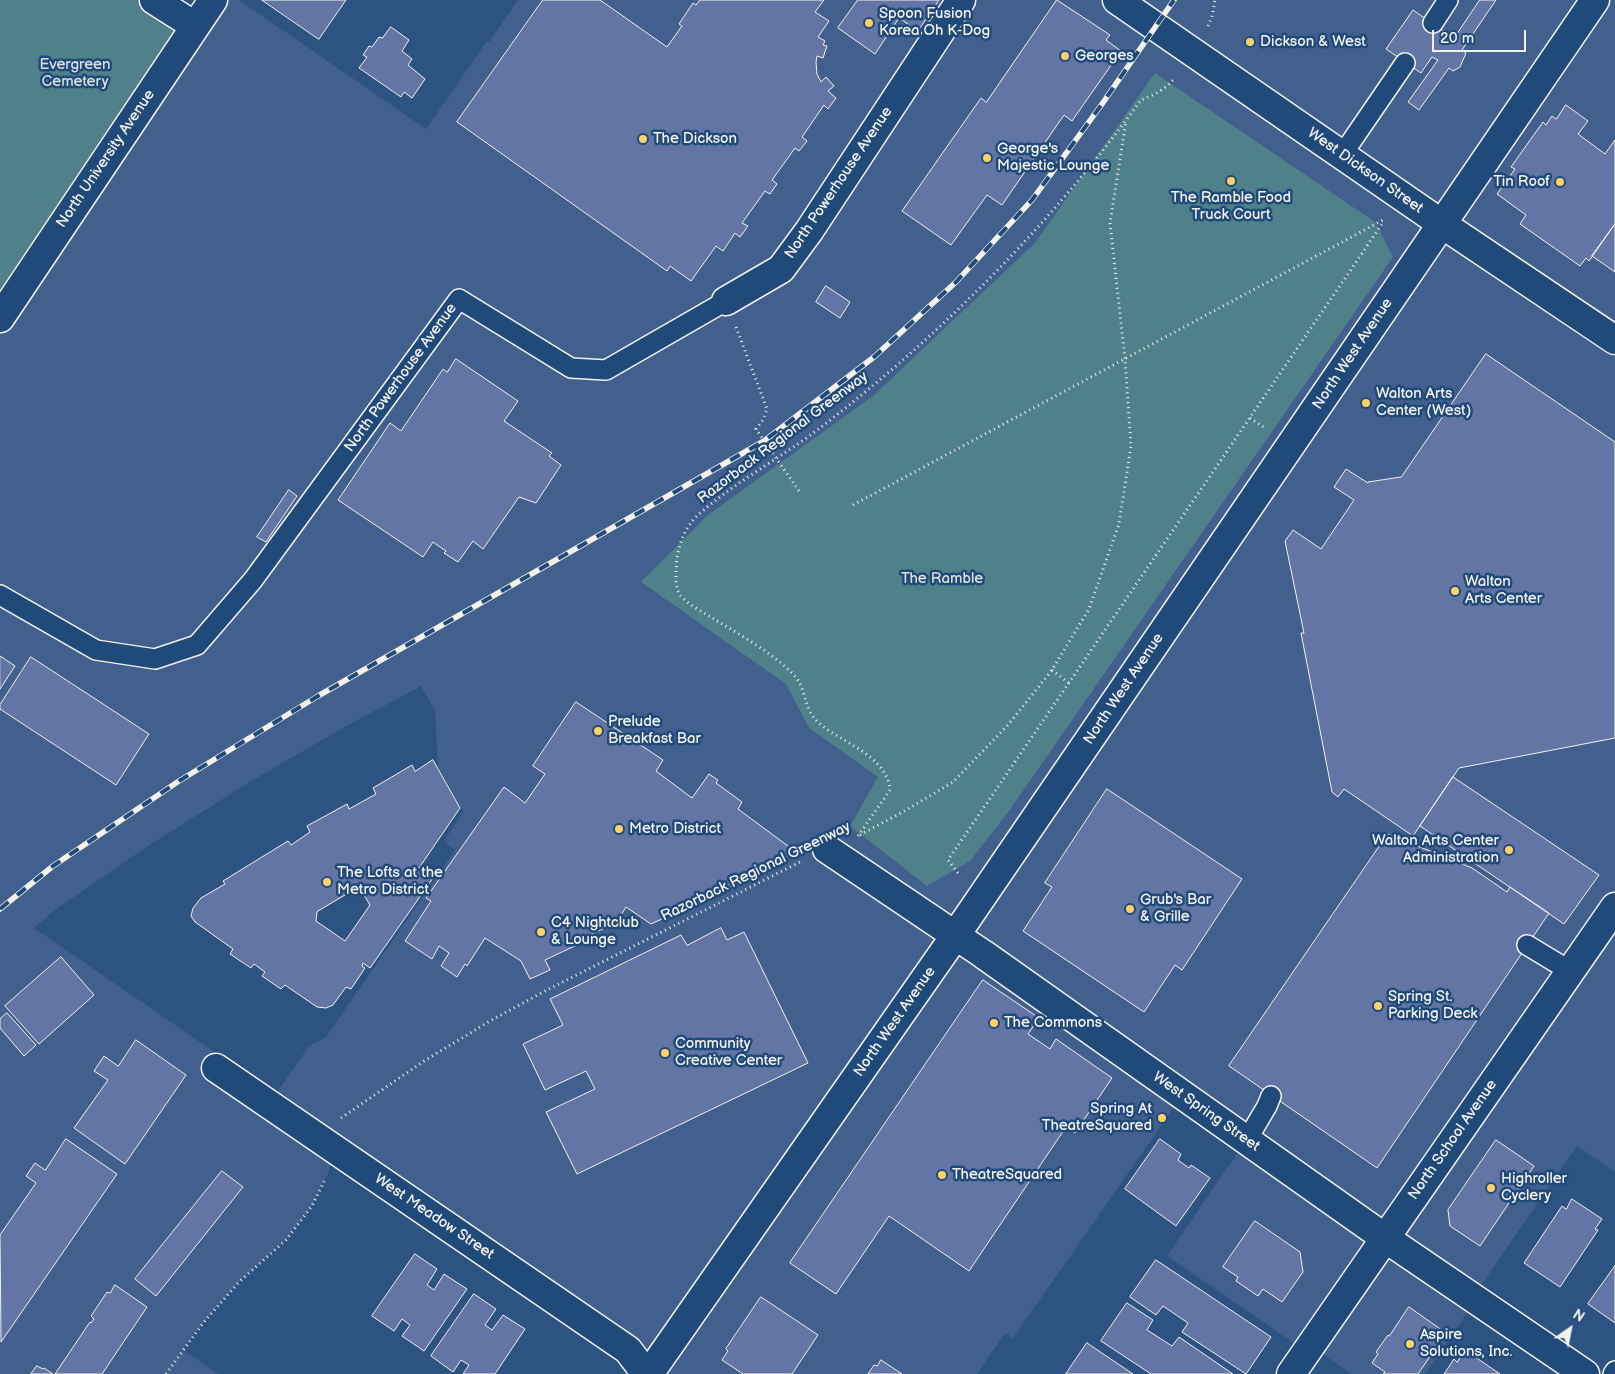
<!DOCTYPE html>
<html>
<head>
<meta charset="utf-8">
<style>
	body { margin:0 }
	#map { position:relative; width:1615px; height:1374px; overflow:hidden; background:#2d5382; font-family:"Balsamiq Sans",sans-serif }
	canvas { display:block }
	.north { position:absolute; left:1545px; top:1304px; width:50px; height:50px; -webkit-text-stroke:4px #1f4a7a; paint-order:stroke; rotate:33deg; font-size:14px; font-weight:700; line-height:20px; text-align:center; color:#f4f1e8 }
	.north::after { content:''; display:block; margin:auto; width:18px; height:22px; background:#f4f1e8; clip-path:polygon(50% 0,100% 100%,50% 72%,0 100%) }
	.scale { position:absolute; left:1432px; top:30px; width:94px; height:22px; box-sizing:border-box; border:2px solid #f4f1e8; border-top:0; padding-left:6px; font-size:15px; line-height:18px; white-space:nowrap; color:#f4f1e8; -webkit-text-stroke:4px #1f4a7a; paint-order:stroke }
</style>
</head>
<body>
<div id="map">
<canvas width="1615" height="1374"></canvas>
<div class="north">N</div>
<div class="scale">20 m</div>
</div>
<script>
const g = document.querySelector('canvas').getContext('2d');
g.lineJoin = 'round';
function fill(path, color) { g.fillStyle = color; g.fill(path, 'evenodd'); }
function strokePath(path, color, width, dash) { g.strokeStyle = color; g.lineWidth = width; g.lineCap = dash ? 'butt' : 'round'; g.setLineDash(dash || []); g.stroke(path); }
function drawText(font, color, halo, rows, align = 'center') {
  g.font = font + ' "Balsamiq Sans",sans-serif'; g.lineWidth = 5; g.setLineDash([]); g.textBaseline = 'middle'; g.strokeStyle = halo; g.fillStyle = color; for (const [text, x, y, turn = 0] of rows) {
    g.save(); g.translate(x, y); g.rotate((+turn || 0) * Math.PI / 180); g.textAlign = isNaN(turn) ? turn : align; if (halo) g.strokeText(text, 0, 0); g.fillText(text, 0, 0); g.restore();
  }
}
const built = new Path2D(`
	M213 0H239L426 129 487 41 489 42 518 0H1615V1172L1577 1146 1473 1297 1476 1300 1425 1374H1352L1311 1346 1307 1352 1167 1256 1246 1140 1182 1096 1013 1338 1005 1333 977 1374H646L335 1150 328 1173 312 1206 286 1240 239 1282 204 1322 183 1350 218 1374H0V318ZM421 686 435 711 438 767 463 812 444 841 455 850 326 1037 309 1046 269 1104 216 1068 213 1051 34 928 55 910 148 846 248 783 341 729Z`);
const green = new Path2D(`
	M0 0H154L195 26 0 318Z
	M1155 73 1375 222 1393 257 1009 811 970 861 927 886 850 826 878 777 809 728 786 684 641 582 708 515 873 396 1035 243Z`);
const building = new Path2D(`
	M262 0H346L319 39Z
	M543 0H600L667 47 682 26 679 24 693 3 696 5 700 0H824L815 12 829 21 818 37 825 41 823 45 827 46 823 58 817 56 816 62 817 74 821 82 826 77 834 86 828 91 836 98 828 109 824 105 802 137 807 141 799 151 795 148 772 180 777 184 770 194 765 191 742 223 748 226 740 237 735 233 723 251 716 246 691 281 670 266 667 271 457 122Z
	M858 0H939L918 31 899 18 875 54 838 28Z
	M1057 0 1110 35 1106 40 1121 51 1072 121 1064 115 1002 205 987 195 951 245 902 211 981 98 986 102Z
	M1480 0H1496L1462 50 1466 53 1460 67 1453 71 1449 68 1419 110 1408 102 1438 60 1432 57 1421 73 1386 49 1413 10 1448 34 1445 38 1451 42Z
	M391 27 409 40 402 51 412 59 408 65 425 79 412 98 404 92 401 97 359 68 367 57 363 55 369 46 372 47 379 37 382 38Z
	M1566 105 1588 121 1578 134 1605 154 1615 140V224L1589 261 1586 258 1580 266 1520 224 1526 215 1497 194 1515 169 1511 167 1543 122 1546 125 1552 116 1556 119Z
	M1615 224V272L1592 256Z
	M826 286 850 302 840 318 816 302Z
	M1486 354 1615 442V738L1459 768 1413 836 1344 789 1338 797 1332 792 1301 633H1304L1285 541 1293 530 1321 549 1354 500 1334 487 1346 469 1368 483V482L1401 477Z
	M456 359 518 401 504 421 552 453 549 456 561 465 536 503 519 497 483 549 473 541 458 562 444 553 446 551 433 542 423 557 338 500 390 423 401 431 443 369 447 372Z
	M289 490 297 496 266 542 257 537Z
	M0 656 15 666 0 689Z
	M31 657 149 734 116 785 0 709V705Z
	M576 702 663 760 656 771 692 798 709 774 718 780 716 783 742 802 738 809 792 849 783 863 651 924 626 907 616 923 578 940 579 944 545 960 550 970 530 979 521 961 485 938 467 966 465 964 457 977 441 966 449 953 439 946 432 959 405 941 431 901 426 898 504 787 525 803 545 774 533 766Z
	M433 760 460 808 419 868 433 878 370 968 363 963 362 966 365 968 351 989 346 987 333 1005 326 1008 317 1007 285 985 281 989 262 976 265 972 254 964 251 968 230 954 233 949 195 922 191 916 193 908 201 898 225 884 223 881 288 841 291 845 310 832 307 826 347 804 349 809 376 794 373 788 412 765 415 771ZM359 887 370 905 345 941 316 921 317 912Z
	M1453 777 1599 875 1564 924 1420 826Z
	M1107 789 1242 879 1182 970 1175 965 1144 1012 1023 931 1052 887 1045 883Z
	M1388 834 1472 868 1507 892 1510 887 1549 913 1377 1168 1229 1066Z
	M721 928 727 940 744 932 808 1063 577 1174 546 1112 595 1089 586 1071 545 1090 523 1044 563 1025 550 999 681 935 687 945Z
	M61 957 94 995 39 1044 5 1006Z
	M983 980 1039 1018 1028 1034 1050 1049 1056 1039 1112 1078 1075 1133 1066 1127 969 1271 889 1216 836 1294 790 1263Z
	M7 1013 36 1045 24 1056 0 1028V1019Z
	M136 1040 186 1075 125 1164 74 1128 108 1080 94 1071 104 1056 118 1066Z
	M66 1139 117 1174 1 1342 0 1235 36 1183 26 1176 35 1163 45 1170Z
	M1160 1139 1181 1154 1178 1160 1189 1168 1191 1165 1210 1178 1176 1226 1125 1189Z
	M1496 1140 1534 1166 1480 1246 1450 1226 1448 1210Z
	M222 1171 243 1187 156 1296 135 1279Z
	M1572 1199 1602 1219 1595 1229 1598 1230 1560 1287 1524 1263 1562 1206 1566 1209Z
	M1255 1221 1300 1252 1303 1272 1282 1302 1263 1289 1258 1296 1236 1281 1238 1277 1223 1267Z
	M415 1254 437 1269 427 1285 434 1290 444 1274 467 1289 424 1351 402 1336 410 1325 402 1319 394 1331 372 1316Z
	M1156 1260 1271 1337 1246 1374 1182 1332 1188 1323 1163 1306 1156 1315 1130 1297Z
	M1615 1266V1323L1588 1304Z
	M115 1285 147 1307 102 1374H55L90 1322 91 1323 94 1319 91 1316 107 1292 110 1293Z
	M474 1294 496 1309 485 1325 492 1330 503 1315 525 1329 495 1374H463L469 1365 461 1360 453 1372 431 1356Z
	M761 1297 818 1335 792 1374H743L722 1360 728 1351 726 1349Z
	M1127 1303 1153 1320 1147 1330 1172 1346 1179 1337 1233 1374H1151L1101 1341Z
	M1409 1307 1446 1333 1418 1374H1383L1385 1372 1372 1363 1378 1354 1376 1352 1388 1335 1389 1336Z
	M1087 1343 1133 1374H1066Z
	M1465 1350 1500 1374H1444L1454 1359 1457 1362Z
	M881 1360 902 1374H868L874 1365 877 1366Z
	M37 1366 43 1369 44 1368 53 1374H31Z`);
const path = new Path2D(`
	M1208 26 1212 17 1215 0
	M736 327 767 409 763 420 756 429 799 491
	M1250 418 1266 429
	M853 505 1385 219
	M1052 670 1069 683
	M860 835 908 809 953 782 1008 725 1052 670 1089 609 1119 524 1131 446 1125 359 1110 223 1126 121
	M858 836 890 790C887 756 843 743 820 724 802 709 808 688 792 673 770 651 740 635 714 619 703 612 690 606 681 596 674 588 676 568 677 558 680 540 686 526 699 514 739 479 788 454 829 421 947 329 1053 221 1141 100 1154 95 1167 89 1175 77
	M958 873 948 860 1382 224
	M341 1118 424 1061 490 1021 545 991 800 862
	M166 1374 204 1322 239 1282 286 1240 312 1206 326 1178`);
const lane = new Path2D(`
	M1433 23 1448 0
	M1342 155 1405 63
	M0 595 96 650 155 659 197 645 253 580 459 299 571 368 606 370 726 301
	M1527 945 1570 971
	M1247 1140 1267 1106 1271 1096
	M1613 1374 1615 1371`);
const street = new Path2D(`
	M154 0 195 26
	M726 301 781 269 809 231 961 0
	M0 318 213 0
	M827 849 983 954 1385 1238 1585 1374
	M216 1068 628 1350 646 1374
	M649 1374 955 936 1595 0
	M1291 1374 1615 907`);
const secondary = new Path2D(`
	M1117 0 1442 224 1615 340`);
const rail = new Path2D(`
	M0 909 53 866 179 781 318 696 764 441 874 357 956 282 1032 200 1102 104 1174 0`);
const markers = [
	[869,23,5,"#ffd166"],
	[1250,42,5,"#ffd166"],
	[1065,56,5,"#ffd166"],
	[643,139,5,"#ffd166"],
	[987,158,5,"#ffd166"],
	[1231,181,5,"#ffd166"],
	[1560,182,5,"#ffd166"],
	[1366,403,5,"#ffd166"],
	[1455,591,5,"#ffd166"],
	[598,731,5,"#ffd166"],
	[619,829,5,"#ffd166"],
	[1509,850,5,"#ffd166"],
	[327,882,5,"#ffd166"],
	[1130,909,5,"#ffd166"],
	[541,932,5,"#ffd166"],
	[1378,1006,5,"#ffd166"],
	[994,1023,5,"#ffd166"],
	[665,1053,5,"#ffd166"],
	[1162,1118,5,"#ffd166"],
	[942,1175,5,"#ffd166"],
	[1491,1188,5,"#ffd166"],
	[1410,1344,5,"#ffd166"]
];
const poiNames = [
	["Spoon Fusion",879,14],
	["Korea Oh K-Dog",879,31],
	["Dickson & West",1260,42],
	["Georges",1075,56],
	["The Dickson",653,139],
	["George's",997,149],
	["Majestic Lounge",997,166],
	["Tin Roof",1550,182,"right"],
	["The Ramble Food",1231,198,"center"],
	["Truck Court",1231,215,"center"],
	["Walton Arts",1376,394],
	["Center (West)",1376,411],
	["Walton",1465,582],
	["Arts Center",1465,599],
	["Prelude",608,722],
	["Breakfast Bar",608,739],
	["Metro District",629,829],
	["Walton Arts Center",1499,841,"right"],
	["Administration",1499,858,"right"],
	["The Lofts at the",337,873],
	["Metro District",337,890],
	["Grub's Bar",1140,900],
	["& Grille",1140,917],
	["C4 Nightclub",551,923],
	["& Lounge",551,940],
	["Spring St.",1388,997],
	["Parking Deck",1388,1014],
	["The Commons",1004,1023],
	["Community",675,1044],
	["Creative Center",675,1061],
	["Spring At",1152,1109,"right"],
	["TheatreSquared",1152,1126,"right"],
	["TheatreSquared",952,1175],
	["Highroller",1501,1179],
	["Cyclery",1501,1196],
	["Aspire",1420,1335],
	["Solutions, Inc.",1420,1352]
];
const parkNames = [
	["Evergreen",75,65],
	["Cemetery",75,82],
	["The Ramble",942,579]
];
const streetNames = [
	["North University Avenue",106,159,-56],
	["West Dickson Street",1365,171,35],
	["North Powerhouse Avenue",839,183,-56],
	["North West Avenue",1353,354,-56],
	["North Powerhouse Avenue",401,378,-54],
	["Razorback Regional Greenway",783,438,-37],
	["North West Avenue",1124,689,-56],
	["Razorback Regional Greenway",756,872,-26],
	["North West Avenue",895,1022,-55],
	["West Spring Street",1206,1112,35],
	["North School Avenue",1453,1140,-55],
	["West Meadow Street",434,1217,34]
];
fill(built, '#41608e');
fill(green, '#50818b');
fill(building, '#6375a4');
strokePath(building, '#f4f1e8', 1);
strokePath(lane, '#f4f1e8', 22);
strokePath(street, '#f4f1e8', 31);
strokePath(secondary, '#f4f1e8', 31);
strokePath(path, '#f4f1e8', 3, [1, 4]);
strokePath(lane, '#1f4a7a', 19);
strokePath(street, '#1f4a7a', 28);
strokePath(secondary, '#1f4a7a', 28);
strokePath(rail, '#f4f1e8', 5.5);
strokePath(rail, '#1f4a7a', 4, [11]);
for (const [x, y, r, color] of markers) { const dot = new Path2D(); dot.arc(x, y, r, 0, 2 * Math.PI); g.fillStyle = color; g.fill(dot); strokePath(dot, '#1f4a7a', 2); }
drawText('15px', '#f4f1e8', '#1f4a7a', poiNames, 'left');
drawText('15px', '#dbe0da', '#1f4a7a', parkNames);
drawText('15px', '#f4f1e8', '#1f4a7a', streetNames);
</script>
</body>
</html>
